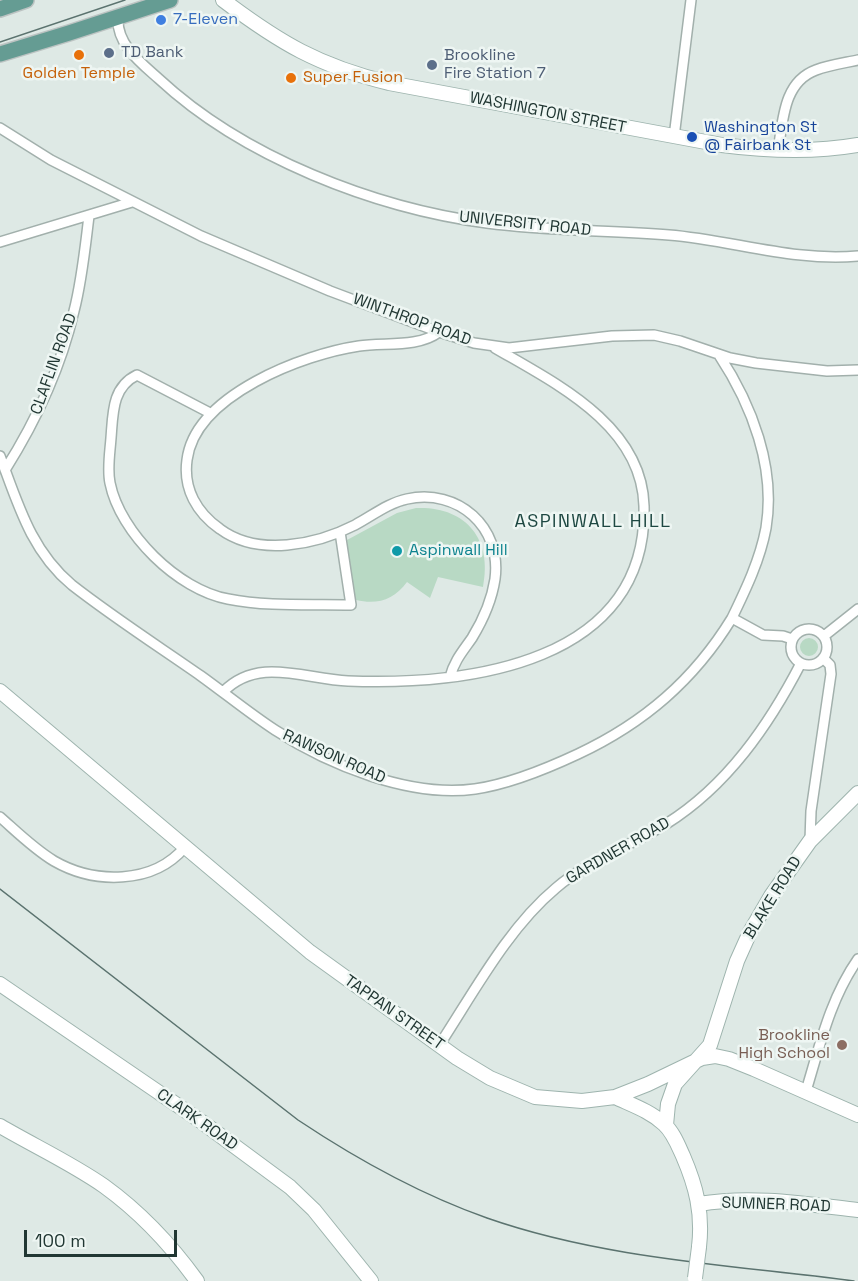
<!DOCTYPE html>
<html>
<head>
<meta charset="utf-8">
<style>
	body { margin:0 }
	#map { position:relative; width:858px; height:1281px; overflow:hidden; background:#dee9e5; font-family:"Space Grotesk",sans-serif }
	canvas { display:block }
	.scale { position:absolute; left:24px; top:1230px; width:153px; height:27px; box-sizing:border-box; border:3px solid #213733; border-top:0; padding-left:8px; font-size:18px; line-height:21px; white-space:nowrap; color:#213733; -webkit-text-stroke:4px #eef6f3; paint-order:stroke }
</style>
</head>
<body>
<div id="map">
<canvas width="858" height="1281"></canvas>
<div class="scale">100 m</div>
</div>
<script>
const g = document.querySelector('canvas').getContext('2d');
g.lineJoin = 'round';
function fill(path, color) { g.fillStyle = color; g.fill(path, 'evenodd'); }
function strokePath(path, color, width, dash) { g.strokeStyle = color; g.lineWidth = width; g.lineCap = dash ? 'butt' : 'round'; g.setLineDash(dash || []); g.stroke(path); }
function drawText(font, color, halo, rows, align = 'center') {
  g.font = font + ' "Space Grotesk",sans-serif'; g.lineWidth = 5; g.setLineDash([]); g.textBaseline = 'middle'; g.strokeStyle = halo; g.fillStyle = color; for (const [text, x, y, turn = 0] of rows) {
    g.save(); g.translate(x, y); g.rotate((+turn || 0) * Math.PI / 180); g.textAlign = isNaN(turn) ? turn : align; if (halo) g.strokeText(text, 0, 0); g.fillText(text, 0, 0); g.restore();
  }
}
const green = new Path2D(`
	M416 508C465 506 493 538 483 587L438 577 430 598 407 582C394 600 377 605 356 600L353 595 347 540 397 513Z
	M800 647a9 9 0 1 1 18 0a9 9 0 1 1-18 0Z`);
const street = new Path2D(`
	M118 17C116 44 140 62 159 79 243 157 374 208 487 223 548 231 608 230 669 235 732 240 794 262 858 256
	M0 128 51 160 201 236 330 291 439 332 474 343 509 348 612 336 654 335 680 341 730 358 756 363 827 371 858 370
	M674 137 691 0
	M778 151C783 121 783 82 816 70 829 65 844 63 858 60
	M0 242 132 202
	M439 332C418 348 384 342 359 346 304 354 195 395 187 460 183 489 197 513 220 529 258 557 316 545 355 525 372 516 388 503 407 499 458 488 502 527 495 579 492 599 483 620 472 638 463 651 454 661 450 677
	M719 355C752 405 776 468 766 528 760 560 746 589 732 618
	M210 413 137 375C112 387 113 413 111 438 110 452 107 469 110 483 120 533 178 590 228 599 268 607 310 604 351 605L340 532
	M0 456C18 504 31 551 72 585 113 617 158 646 201 676 226 694 249 713 275 730 329 765 410 798 475 789 510 784 546 769 578 754 644 723 694 680 732 618L763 635 783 636 792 639
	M5 470C36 421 61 367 74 311 82 280 85 248 89 216
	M791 647a18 18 0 1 1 36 0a18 18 0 1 1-36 0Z
	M824 636 858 609
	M223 692C258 656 304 679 348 681 468 686 648 663 644 506 642 425 555 383 495 348
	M0 817C17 832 34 849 54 861 94 884 153 885 185 847
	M810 841 811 811 831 674 830 665 823 658
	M440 1044C474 992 508 928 556 888 586 862 631 845 666 824 727 786 769 725 801 663
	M806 1091C820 1045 830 999 858 959`);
const secondary = new Path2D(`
	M223 0C280 43 319 66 389 83L722 145C768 151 812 153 858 145
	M0 691 310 952 457 1058 490 1078 535 1097 582 1101 615 1097 648 1084 702 1058 715 1056 729 1059 754 1069 858 1115
	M0 984 202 1122 290 1187 314 1210 371 1281
	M615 1097C632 1105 650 1111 664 1124 673 1132 678 1145 683 1156 696 1186 703 1213 699 1247
	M666 1125 668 1104 675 1084 710 1045 737 961 750 932 771 896 810 841 858 793
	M0 1126C34 1146 71 1163 104 1186 140 1212 171 1245 197 1281
	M699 1204C752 1195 806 1204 858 1210`);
const primary = new Path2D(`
	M0 9 26 0
	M0 54 69 33 170 0`);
const tram = new Path2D(`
	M0 42 125 0
	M0 889 298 1120C358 1160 419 1194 487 1218 604 1259 732 1265 854 1281`);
const secondaryBridge = new Path2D(`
	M695 1278 699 1247`);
const markers = [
	[161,20,6,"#3f7fe0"],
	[109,53,6,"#5c6f8a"],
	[79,55,6,"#e8710a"],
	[432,65,6,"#5c6f8a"],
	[291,78,6,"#e8710a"],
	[692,137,6,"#1a4fb4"],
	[397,551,6,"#0f9aa8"],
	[842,1045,6,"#8d6e63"]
];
const shopNames = [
	["7-Eleven",173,20]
];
const serviceNames = [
	["TD Bank",121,53],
	["Brookline",444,56],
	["Fire Station 7",444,74]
];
const foodNames = [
	["Golden Temple",79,74],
	["Super Fusion",303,78,"left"]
];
const streetNames = [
	["WASHINGTON STREET",548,113,11],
	["UNIVERSITY ROAD",525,224,6],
	["WINTHROP ROAD",412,320,20],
	["CLAFLIN ROAD",54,364,-70],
	["RAWSON ROAD",334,757,24],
	["GARDNER ROAD",618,851,-30],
	["BLAKE ROAD",773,898,-58],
	["TAPPAN STREET",394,1013,35],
	["CLARK ROAD",197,1120,35],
	["SUMNER ROAD",776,1205,2]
];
const transitNames = [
	["Washington St",704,128],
	["@ Fairbank St",704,146]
];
const cultureNames = [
	["Aspinwall Hill",409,551]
];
const educationNames = [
	["Brookline",830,1036],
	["High School",830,1054]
];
const neighbourhoodNames = [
	["ASPINWALL HILL",593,522]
];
fill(green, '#b8d9c4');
strokePath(street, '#a2b0ac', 12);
strokePath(secondary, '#9eb4ae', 16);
strokePath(primary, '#bcc3c2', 18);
strokePath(street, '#fff', 9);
strokePath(secondary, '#fff', 14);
strokePath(primary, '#659c93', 15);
strokePath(tram, '#5b736f', 1.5);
strokePath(secondaryBridge, '#9eb4ae', 16, []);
strokePath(secondaryBridge, '#fff', 14);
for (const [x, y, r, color] of markers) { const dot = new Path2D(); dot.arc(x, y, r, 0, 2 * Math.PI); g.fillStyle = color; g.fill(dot); strokePath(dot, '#eef6f3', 2); }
drawText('16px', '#366cbe', '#eef6f3', shopNames, 'left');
drawText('16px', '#4e5e75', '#eef6f3', serviceNames, 'left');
drawText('16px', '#c56008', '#eef6f3', foodNames);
drawText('16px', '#213733', '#eef6f3', streetNames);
drawText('16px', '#164399', '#eef6f3', transitNames, 'left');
drawText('16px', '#0d838f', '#eef6f3', cultureNames, 'left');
drawText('16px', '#785e54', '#eef6f3', educationNames, 'right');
g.letterSpacing = '1.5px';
drawText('18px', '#1e4842', '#eef6f3', neighbourhoodNames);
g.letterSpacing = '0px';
</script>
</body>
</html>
